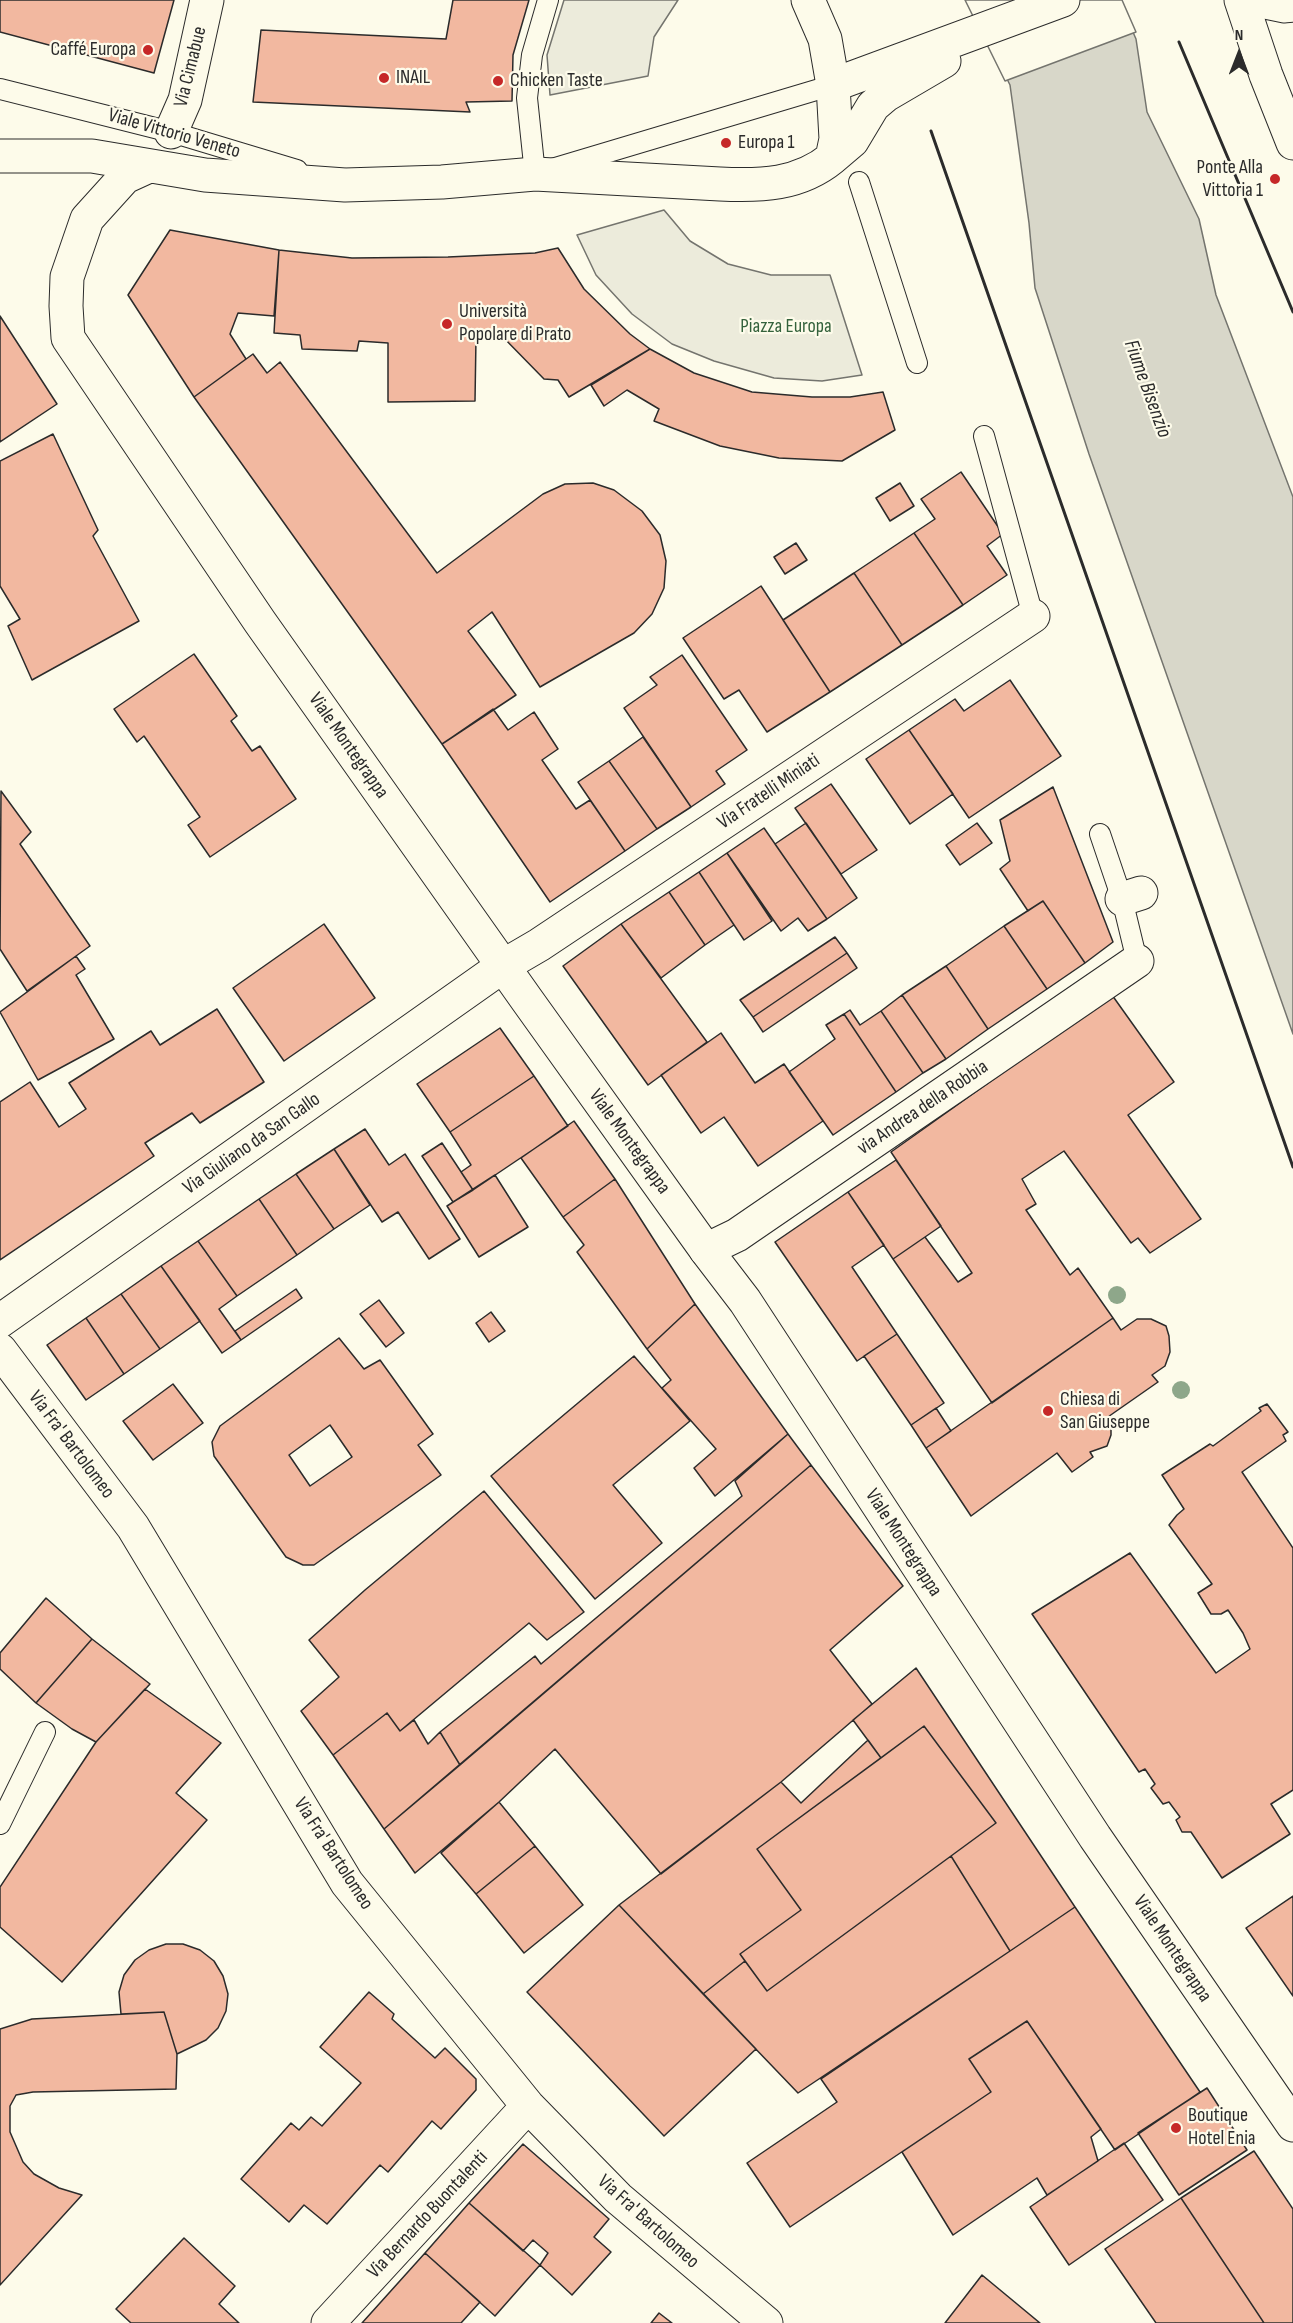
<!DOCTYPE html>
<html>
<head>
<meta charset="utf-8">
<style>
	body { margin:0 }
	#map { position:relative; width:1293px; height:2323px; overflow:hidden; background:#fdfbea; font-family:"Sofia Sans Condensed",sans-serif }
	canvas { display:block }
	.north { position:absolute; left:1209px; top:24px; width:60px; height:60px; -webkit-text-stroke:4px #fdfbea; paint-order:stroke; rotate:0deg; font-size:16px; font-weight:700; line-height:24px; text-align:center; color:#2b2b2b }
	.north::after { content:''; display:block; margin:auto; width:21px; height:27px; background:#2b2b2b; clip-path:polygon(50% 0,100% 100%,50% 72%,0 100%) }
</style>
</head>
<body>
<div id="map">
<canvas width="1293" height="2323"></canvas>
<div class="north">N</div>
</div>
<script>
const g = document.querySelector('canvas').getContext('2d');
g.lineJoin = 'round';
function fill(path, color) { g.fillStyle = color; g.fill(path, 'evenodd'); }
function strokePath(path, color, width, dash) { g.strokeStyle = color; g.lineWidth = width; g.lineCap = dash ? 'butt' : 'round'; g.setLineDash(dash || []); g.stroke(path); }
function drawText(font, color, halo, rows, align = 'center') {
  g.font = font + ' "Sofia Sans Condensed",sans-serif'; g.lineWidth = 4.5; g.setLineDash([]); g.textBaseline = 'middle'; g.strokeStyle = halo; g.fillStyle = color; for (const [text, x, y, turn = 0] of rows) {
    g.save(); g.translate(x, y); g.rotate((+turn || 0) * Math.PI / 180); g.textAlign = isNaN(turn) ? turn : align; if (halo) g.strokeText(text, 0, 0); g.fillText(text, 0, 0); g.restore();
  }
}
const green = new Path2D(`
	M564 0H678L654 37 648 76 550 95 547 55Z
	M664 210 690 241 728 264 771 275H830L862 375 822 381 774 378 714 361 672 344 632 314 596 275 577 235Z`);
const water = new Path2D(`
	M968 0H1119L1136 39 1147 112 1199 219 1216 295 1293 497V1034L1089 454 1035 288 1029 223 1010 85Z`);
const pier = new Path2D(`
	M965 0H1122L1136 32 1005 81Z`);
const building = new Path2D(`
	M0 0H174L154 73 0 32Z
	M453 0H529L513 55 512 101 466 102 470 112 253 102 261 30 446 39Z
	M170 230 279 250 274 316 238 313 230 334 246 359 194 397 128 295Z
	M558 248 584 289 630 334 650 349 569 397 558 380 544 379 499 333 476 338 475 401 388 402V343L359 341 357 351 302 349 300 335 274 333 279 250 352 258 448 257 535 253Z
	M0 316 57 404 0 442Z
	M650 349 694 373 752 392 812 397H850L883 392 895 430 842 461 779 458 720 446 654 421 659 409 627 390 604 406 591 385Z
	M253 354 267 373 280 362 437 573 543 494 565 484 593 483 614 490 642 511 660 535 666 561 664 588 652 614 634 633 540 687 492 612 468 631 516 695 442 744 194 397Z
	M53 434 98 530 93 536 139 621 32 680 8 626 20 619 0 586V461Z
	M961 472 1003 534 987 546 1007 575 963 605 914 533 935 519 921 499Z
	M900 483 914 506 890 521 876 498Z
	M914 533 963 605 902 645 854 573Z
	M796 543 807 560 785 574 774 557Z
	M854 573 902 645 830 692 783 620Z
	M761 586 830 692 767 732 739 690 724 699 683 638Z
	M194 654 237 716 231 721 252 751 260 746 296 799 210 857 188 825 200 817 144 736 137 742 114 709Z
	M682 655 747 750 716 771 725 784 691 807 624 708 657 685 650 677Z
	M1010 680 1061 756 969 818 909 730 955 699 964 711Z
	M493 709 508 730 534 712 558 749 542 760 576 809 590 800 625 851 550 902 442 744Z
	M909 730 953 794 910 824 866 759Z
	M643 737 691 807 657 829 609 761Z
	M609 761 657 829 625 851 578 782Z
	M831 784 877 850 841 874 795 808Z
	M1053 787 1113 942 1085 963 1043 901 1028 911 1000 869 1010 861 1000 820Z
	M1 791 31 832 20 844 90 946 27 991 0 949Z
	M806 823 857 898 827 919 775 844Z
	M977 823 992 843 960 865 946 845Z
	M764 828 827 919 808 931 798 918 781 931 727 853Z
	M727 853 772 921 744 940 699 872Z
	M699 872 734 925 705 945 669 892Z
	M669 892 705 945 661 978 621 924Z
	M1043 901 1085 963 1047 989 1004 926Z
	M324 924 375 998 284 1061 233 988Z
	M621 924 707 1042 648 1085 563 966Z
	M1004 926 1047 989 988 1029 946 966Z
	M835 937 847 953 753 1017 740 1000Z
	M847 953 857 968 763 1032 753 1017Z
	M76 956 85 969 76 975 114 1039 38 1080 0 1012Z
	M946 966 988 1029 946 1059 902 995Z
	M902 995 946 1059 923 1073 881 1011Z
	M1112 995 1174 1082 1128 1115 1201 1219 1150 1253 1138 1238 1131 1243 1064 1151 1022 1179 1036 1204 1026 1210 1070 1275 1078 1268 1113 1318 992 1403 893 1259 925 1237 958 1282 972 1273 891 1152Z
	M217 1009 264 1082 200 1123 192 1113 145 1143 154 1156 0 1260V1102L30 1082 59 1127 86 1109 69 1083 151 1031 160 1045Z
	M850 1010 860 1025 881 1011 923 1073 896 1092 844 1014Z
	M844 1014 896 1092 833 1135 789 1072 835 1039 826 1025Z
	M500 1028 534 1076 450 1132 417 1084Z
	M721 1033 755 1083 784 1064 823 1121 758 1166 724 1117 701 1133 661 1075Z
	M534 1076 568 1126 473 1190 461 1172 471 1165 450 1132Z
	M574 1121 615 1179 563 1217 521 1158Z
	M365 1129 389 1165 405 1154 460 1239 429 1259 398 1212 382 1222 334 1149Z
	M442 1143 473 1190 453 1202 422 1156Z
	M334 1149 370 1205 334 1229 296 1174Z
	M896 1160 941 1226 893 1259 848 1192Z
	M296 1174 334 1229 297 1255 259 1199Z
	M495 1175 528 1227 479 1257 447 1206Z
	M615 1179 695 1304 647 1349 577 1252 584 1245 563 1217Z
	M848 1192 884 1245 852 1267 897 1334 857 1361 775 1242Z
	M259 1199 297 1255 237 1296 198 1241Z
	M198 1241 237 1296 219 1309 241 1340 222 1353 161 1266Z
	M161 1266 200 1321 160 1349 121 1294Z
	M296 1289 302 1298 241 1340 235 1331Z
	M121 1294 160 1349 124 1374 86 1318Z
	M379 1300 404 1333 386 1347 360 1314Z
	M695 1304 788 1434 715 1496 694 1468 716 1449 662 1388 671 1380 647 1349Z
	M491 1312 505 1331 489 1342 476 1323Z
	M86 1318 124 1374 86 1400 47 1345Z
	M1113 1318 1121 1330 1137 1319H1151L1166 1326 1169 1336 1170 1352 1165 1366 1152 1375 1158 1382 1105 1419 1111 1427V1435L1107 1446 1090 1452 1093 1457 1072 1472 1057 1453 971 1516 926 1448Z
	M897 1334 944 1403 911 1425 864 1356Z
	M339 1338 364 1369 380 1360 433 1434 418 1445 441 1475 314 1565H303L286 1557 214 1456 212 1442 220 1426ZM330 1425 352 1457 310 1486 289 1455Z
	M634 1356 690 1421 613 1485 662 1543 595 1599 491 1476Z
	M173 1384 203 1423 153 1460 123 1421Z
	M1267 1404 1288 1432 1283 1435 1286 1441 1242 1472 1293 1548V1790L1271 1804 1290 1834 1222 1878 1191 1832H1182L1176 1820 1180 1817 1169 1802 1163 1804 1151 1788 1155 1784 1145 1769 1139 1772 1032 1614 1130 1553 1216 1673 1250 1649 1243 1633 1228 1610 1221 1614H1211L1198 1593 1212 1584 1169 1525 1177 1515 1184 1509 1162 1475 1210 1444 1213 1446 1261 1411 1259 1408Z
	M936 1408 951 1431 926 1448 911 1425Z
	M788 1434 811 1465 460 1765 440 1732 535 1656 541 1664 742 1496 735 1481Z
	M811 1465 903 1586 830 1650 872 1704 781 1782 661 1874 555 1749 499 1802 415 1873 384 1829Z
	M484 1491 584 1612 547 1640 529 1623 400 1731 387 1713 333 1755 301 1711 339 1677 309 1640 365 1590Z
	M46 1598 92 1639 36 1703 0 1669V1653Z
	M92 1639 150 1684 96 1742 72 1729 36 1703Z
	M916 1668 1075 1907 1010 1951 951 1856 996 1823 924 1726 881 1758 853 1720Z
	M145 1689 221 1743 176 1793 207 1820 62 1982 0 1927V1887L96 1742Z
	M387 1713 400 1731 414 1720 428 1744 440 1732 460 1765 384 1829 333 1755Z
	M924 1726 996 1823 767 1991 740 1954 801 1910 757 1849Z
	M868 1740 881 1758 757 1849 801 1910 740 1954 745 1961 703 1994 619 1905 781 1782 801 1803Z
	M499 1802 535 1846 476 1894 441 1853Z
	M535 1846 583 1905 524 1953 476 1894Z
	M951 1856 1010 1951 798 2093 703 1994 745 1961 767 1991Z
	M1293 1896V1996L1246 1928Z
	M619 1905 756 2049 664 2136 527 1992Z
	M1075 1907 1200 2092 1115 2150 1027 2021 969 2059 991 2092 790 2227 747 2163 837 2102 821 2079Z
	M166 1944H183L200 1950 214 1961 223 1976 228 1994 226 2011 218 2028 206 2040 177 2054 164 2012 121 2014 119 1992 124 1975 135 1960 149 1950Z
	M369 1992 394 2014 392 2019 435 2058 445 2048 476 2079V2090L441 2129 432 2121 388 2172 380 2165 327 2224 304 2205 289 2222 241 2179 291 2123 299 2130 311 2117 322 2126 361 2083 320 2047Z
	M164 2012 177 2054 176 2089 33 2092 16 2095 10 2106V2132L23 2162 34 2174 59 2188 82 2195 0 2285V2029L32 2019Z
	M1027 2021 1101 2129 1091 2137 1098 2161 1047 2195 1037 2178 953 2235 902 2152 991 2092 969 2059Z
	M1207 2088 1247 2150 1179 2195 1138 2133Z
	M1124 2143 1163 2200 1069 2265 1030 2207Z
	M523 2144 609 2219 594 2237 611 2252 572 2295 540 2265 548 2253 533 2240 523 2251 469 2203Z
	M1254 2151 1293 2209V2323H1264L1181 2198Z
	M1181 2198 1264 2323H1156L1105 2249Z
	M469 2203 540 2265 495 2316 425 2253Z
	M184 2238 235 2286 219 2304 239 2323H131L116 2309Z
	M425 2253 480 2302 461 2323H362Z
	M982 2275 1040 2323H945Z
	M659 2313 672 2323H651Z`);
const lane = new Path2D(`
	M548 0 532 55 527 98 535 174 833 85
	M0 89 171 132 297 170
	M859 182 917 363
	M984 436 1033 616
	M1100 834 1122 899 1137 961
	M0 1824 45 1732`);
const street = new Path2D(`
	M808 0 825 39 833 85
	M171 132 185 100 207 0
	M1122 899 1141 893
	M706 1250 737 1235 1137 961
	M0 1321 503 966 539 945 1033 616
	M0 1350 133 1527 347 1883 528 2106 618 2198 766 2323
	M328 2323 528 2106`);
const secondary = new Path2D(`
	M1241 0 1266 75 1293 143
	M1256 0 1285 6 1293 5
	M0 156H92L205 175 345 185 442 182 535 174 720 184C761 186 799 185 832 158L836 139 833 85 1063 0
	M832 158 852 141 873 106 886 95 944 61
	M149 166 125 177 87 219 67 277 66 306 68 338 260 622 527 1000 706 1250 745 1301 1095 1837 1293 2125`);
const wall = new Path2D(`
	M1179 42 1293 312
	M931 131 1293 1167`);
const trees = [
	[1117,1295],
	[1181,1390]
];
const markers = [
	[148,50,6,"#c62828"],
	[384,78,6,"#c62828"],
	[498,81,6,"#c62828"],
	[726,143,6,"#c62828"],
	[1275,179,6,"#c62828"],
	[447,324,6,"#c62828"],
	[1048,1411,6,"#c62828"],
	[1176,2128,6,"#c62828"]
];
const poiNames = [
	["Caffé Europa",136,50,"right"],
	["INAIL",396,78],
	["Chicken Taste",510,81],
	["Europa 1",738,143],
	["Ponte Alla",1263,168,"right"],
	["Vittoria 1",1263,191,"right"],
	["Università",459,312],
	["Popolare di Prato",459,335],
	["Chiesa di",1060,1400],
	["San Giuseppe",1060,1423],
	["Boutique",1188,2116],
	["Hotel Enia",1188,2139]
];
const streetNames = [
	["Via Cimabue",191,67,-76],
	["Viale Vittorio Veneto",174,134,16],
	["Viale Montegrappa",348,746,55],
	["Via Fratelli Miniati",769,792,-34],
	["via Andrea della Robbia",923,1108,-34],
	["Viale Montegrappa",629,1142,54],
	["Via Giuliano da San Gallo",252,1144,-35],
	["Via Fra' Bartolomeo",71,1445,53],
	["Viale Montegrappa",903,1543,57],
	["Via Fra' Bartolomeo",333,1854,57],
	["Viale Montegrappa",1172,1949,56],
	["Via Bernardo Buontalenti",428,2215,-47],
	["Via Fra' Bartolomeo",648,2222,42]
];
const parkNames = [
	["Piazza Europa",786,327]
];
const waterNames = [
	["Fiume Bisenzio",1147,389,70]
];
fill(green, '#ecebdb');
strokePath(green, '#74746e', 1.5);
fill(water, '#d8d7c9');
strokePath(water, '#74746e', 1.5);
fill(pier, '#fdfbea');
strokePath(pier, '#74746e', 1.5);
fill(building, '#f2b8a0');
strokePath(building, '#2b2b2b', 1.5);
strokePath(lane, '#2b2b2b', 22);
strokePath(street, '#2b2b2b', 35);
strokePath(secondary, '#2b2b2b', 35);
strokePath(lane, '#fdfbea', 20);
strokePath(street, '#fdfbea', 33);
strokePath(secondary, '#fdfbea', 33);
strokePath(wall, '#2b2b2b', 3);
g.fillStyle = '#8ea78a';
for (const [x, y] of trees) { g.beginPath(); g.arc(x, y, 9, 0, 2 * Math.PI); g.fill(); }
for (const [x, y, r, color] of markers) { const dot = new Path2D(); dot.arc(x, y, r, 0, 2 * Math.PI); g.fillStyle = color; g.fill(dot); strokePath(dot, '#fdfbea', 2); }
drawText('20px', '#2b2b2b', '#fdfbea', poiNames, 'left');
drawText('20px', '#2b2b2b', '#fdfbea', streetNames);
drawText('20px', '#34623c', '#fdfbea', parkNames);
drawText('italic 21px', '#2b2b2b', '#fdfbea', waterNames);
</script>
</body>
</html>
